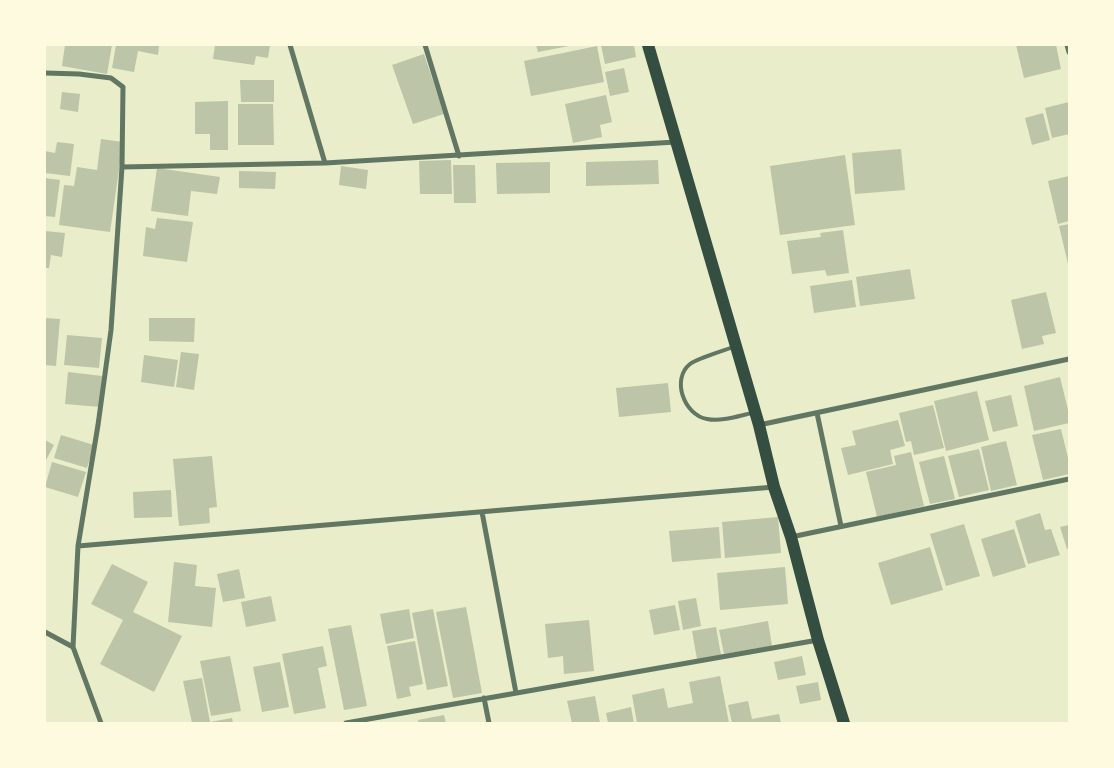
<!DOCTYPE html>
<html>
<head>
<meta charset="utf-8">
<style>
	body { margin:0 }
	#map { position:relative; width:1114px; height:768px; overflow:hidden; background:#e9edc9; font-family:Overpass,sans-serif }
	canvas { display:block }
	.frame { position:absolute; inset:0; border:46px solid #fefae0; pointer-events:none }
</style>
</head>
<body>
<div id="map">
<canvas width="1114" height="768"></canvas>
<div class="frame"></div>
</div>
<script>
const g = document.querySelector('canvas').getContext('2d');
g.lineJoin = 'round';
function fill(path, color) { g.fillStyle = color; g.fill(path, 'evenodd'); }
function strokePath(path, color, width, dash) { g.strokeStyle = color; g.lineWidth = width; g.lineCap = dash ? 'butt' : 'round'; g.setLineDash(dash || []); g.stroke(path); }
const building = new Path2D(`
	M65 45H112L107 74 62 66Z
	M116 45H159L158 55 138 51 134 72 112 68Z
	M215 45H270L268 58 256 56 254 65 213 59Z
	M536 45H569V46L538 52Z
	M601 45H634L636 57 605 64Z
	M1016 45H1056L1061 69 1024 78Z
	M597 46 604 82 531 96 524 61Z
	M424 54 444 114 413 124 392 65Z
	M624 68 629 92 610 96 605 72Z
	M240 80H274V102H241Z
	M62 92 80 94 78 112 60 109Z
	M606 95 612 122 600 125 602 137 573 143 565 104Z
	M228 101V150H210V134H195V102Z
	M1069 102V134L1052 138 1045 108Z
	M238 104H273L274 145H238Z
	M1043 113 1050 140 1032 145 1025 118Z
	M101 139 123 142 110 232 59 225 64 185 74 186 77 167 97 170Z
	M57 142 74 144 70 176 45 173V151L55 153Z
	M901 149 905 190 855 194 852 153Z
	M845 155 855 225 780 235 770 166Z
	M451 160 452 194H420L419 161Z
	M658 160 659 184 586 186V162Z
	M550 162V193L497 194 496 163Z
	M453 165H475L476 203H454Z
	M341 166 368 170 366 189 339 185Z
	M157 168 220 177 217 194 191 191 188 216 151 211Z
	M239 171 276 172 275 189 239 188Z
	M1069 176V221L1058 224 1048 181Z
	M45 178 60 180 55 217 45 216Z
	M157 218 193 222 187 262 143 256 146 227 155 229Z
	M1069 224V264H1068L1059 226Z
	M843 230 849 273 827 276 825 270 792 274 787 241 821 237 820 233Z
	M45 231 65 233 62 257 51 255 49 268H45Z
	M910 269 915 299 860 306 856 277Z
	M852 280 856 307 814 313 810 286Z
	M1046 292 1056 333 1042 336 1044 344 1022 349 1011 300Z
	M45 318 60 319 56 366 45 365Z
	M149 318H195L194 342 149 341Z
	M67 335 102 338 99 368 64 365Z
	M181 352 199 354 194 390 176 387Z
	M144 355 178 360 174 387 141 382Z
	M68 372 102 376 100 407 65 404Z
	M1060 377 1069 414V423L1034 431 1024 386Z
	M668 383 671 412 619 417 616 388Z
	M977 391 989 440 946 451 934 401Z
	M1011 395 1018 426 993 432 985 401Z
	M933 405 944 448 914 455 911 441 906 442 899 413Z
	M898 420 905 446 890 450 893 464 848 475 841 448 856 445 852 431Z
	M1061 429 1069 462V474L1043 480 1032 435Z
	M61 435 94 445 87 468 54 458Z
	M45 440 54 445 45 462Z
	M1006 441 1017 485 991 491 981 447Z
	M979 449 989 490 959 497 948 456Z
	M911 452 924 506 877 517 866 472 896 465 894 456Z
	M212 456 217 507 209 508 210 523 179 526 173 459Z
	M944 456 955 499 930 504 919 462Z
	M52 462 86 472 78 497 45 487Z
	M171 490 172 517 134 518 133 492Z
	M1040 513 1045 530 1051 529 1060 555 1028 564 1015 521Z
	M778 517 781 553 725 558 722 522Z
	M964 524 980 576 946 586 930 534Z
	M1069 525V548L1067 549 1060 527Z
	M719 527 721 558 672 562 669 531Z
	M1014 529 1026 567 993 577 981 539Z
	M930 547 943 590 891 605 878 563Z
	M174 562 197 565 195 586 216 588 212 627 168 622Z
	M112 564 148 582 133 612 182 636 154 692 100 664 123 620 91 604Z
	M785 567 788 604 720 610 717 573Z
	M239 569 245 598 223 602 217 574Z
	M271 596 276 621 246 627 241 602Z
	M696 598 701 626 683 630 678 601Z
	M675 605 680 630 654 635 649 610Z
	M466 607 482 693 453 698 436 612Z
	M409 609 414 638 386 644 380 614Z
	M433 609 448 686 427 690 412 613Z
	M589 620 594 671 564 674 563 656 548 658 545 624Z
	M768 621 772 646 724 654 719 630Z
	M351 625 367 706 344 710 328 629Z
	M716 627 721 655 697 659 692 631Z
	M415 641 423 684 409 687 411 696 397 699 387 646Z
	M323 646 327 666 318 668 326 708 294 714 282 654Z
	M230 656 241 711 211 716 200 661Z
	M802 656 806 675 778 680 774 662Z
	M280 662 289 707 262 712 253 667Z
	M720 676 729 723H637L632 695 664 688 668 708 693 703 689 682Z
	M202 678 210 722 232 718 233 723H192L183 681Z
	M818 682 821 700 800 704 796 686Z
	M595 696 600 723H572L567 701Z
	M748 701 752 719 779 714 781 723H732L728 705Z
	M631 707 634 723H608L606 713Z
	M444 715 446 723H419L418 720Z`);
const service = new Path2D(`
	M733 347C723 351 698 358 690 364 671 379 684 415 707 419 721 422 738 416 752 413`);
const minor = new Path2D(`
	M290 45 325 163
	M425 45 459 156
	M1067 45 1069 52
	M45 73 79 74 111 78 123 87 122 167 111 330 98 425 78 546 73 647 101 723
	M122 167 325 163 676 142
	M817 413 841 526
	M759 425 1069 359
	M482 512 516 693
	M791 537 1069 479
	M78 546 774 487
	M45 632 73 647
	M484 698 489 723
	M346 723 818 640`);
const primary = new Path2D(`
	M648 45 759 425 774 487 791 537 818 640 844 723`);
fill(building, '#bcc5a7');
strokePath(service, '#617663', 4);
strokePath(minor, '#617663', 5);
strokePath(primary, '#344e41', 12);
</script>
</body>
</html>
